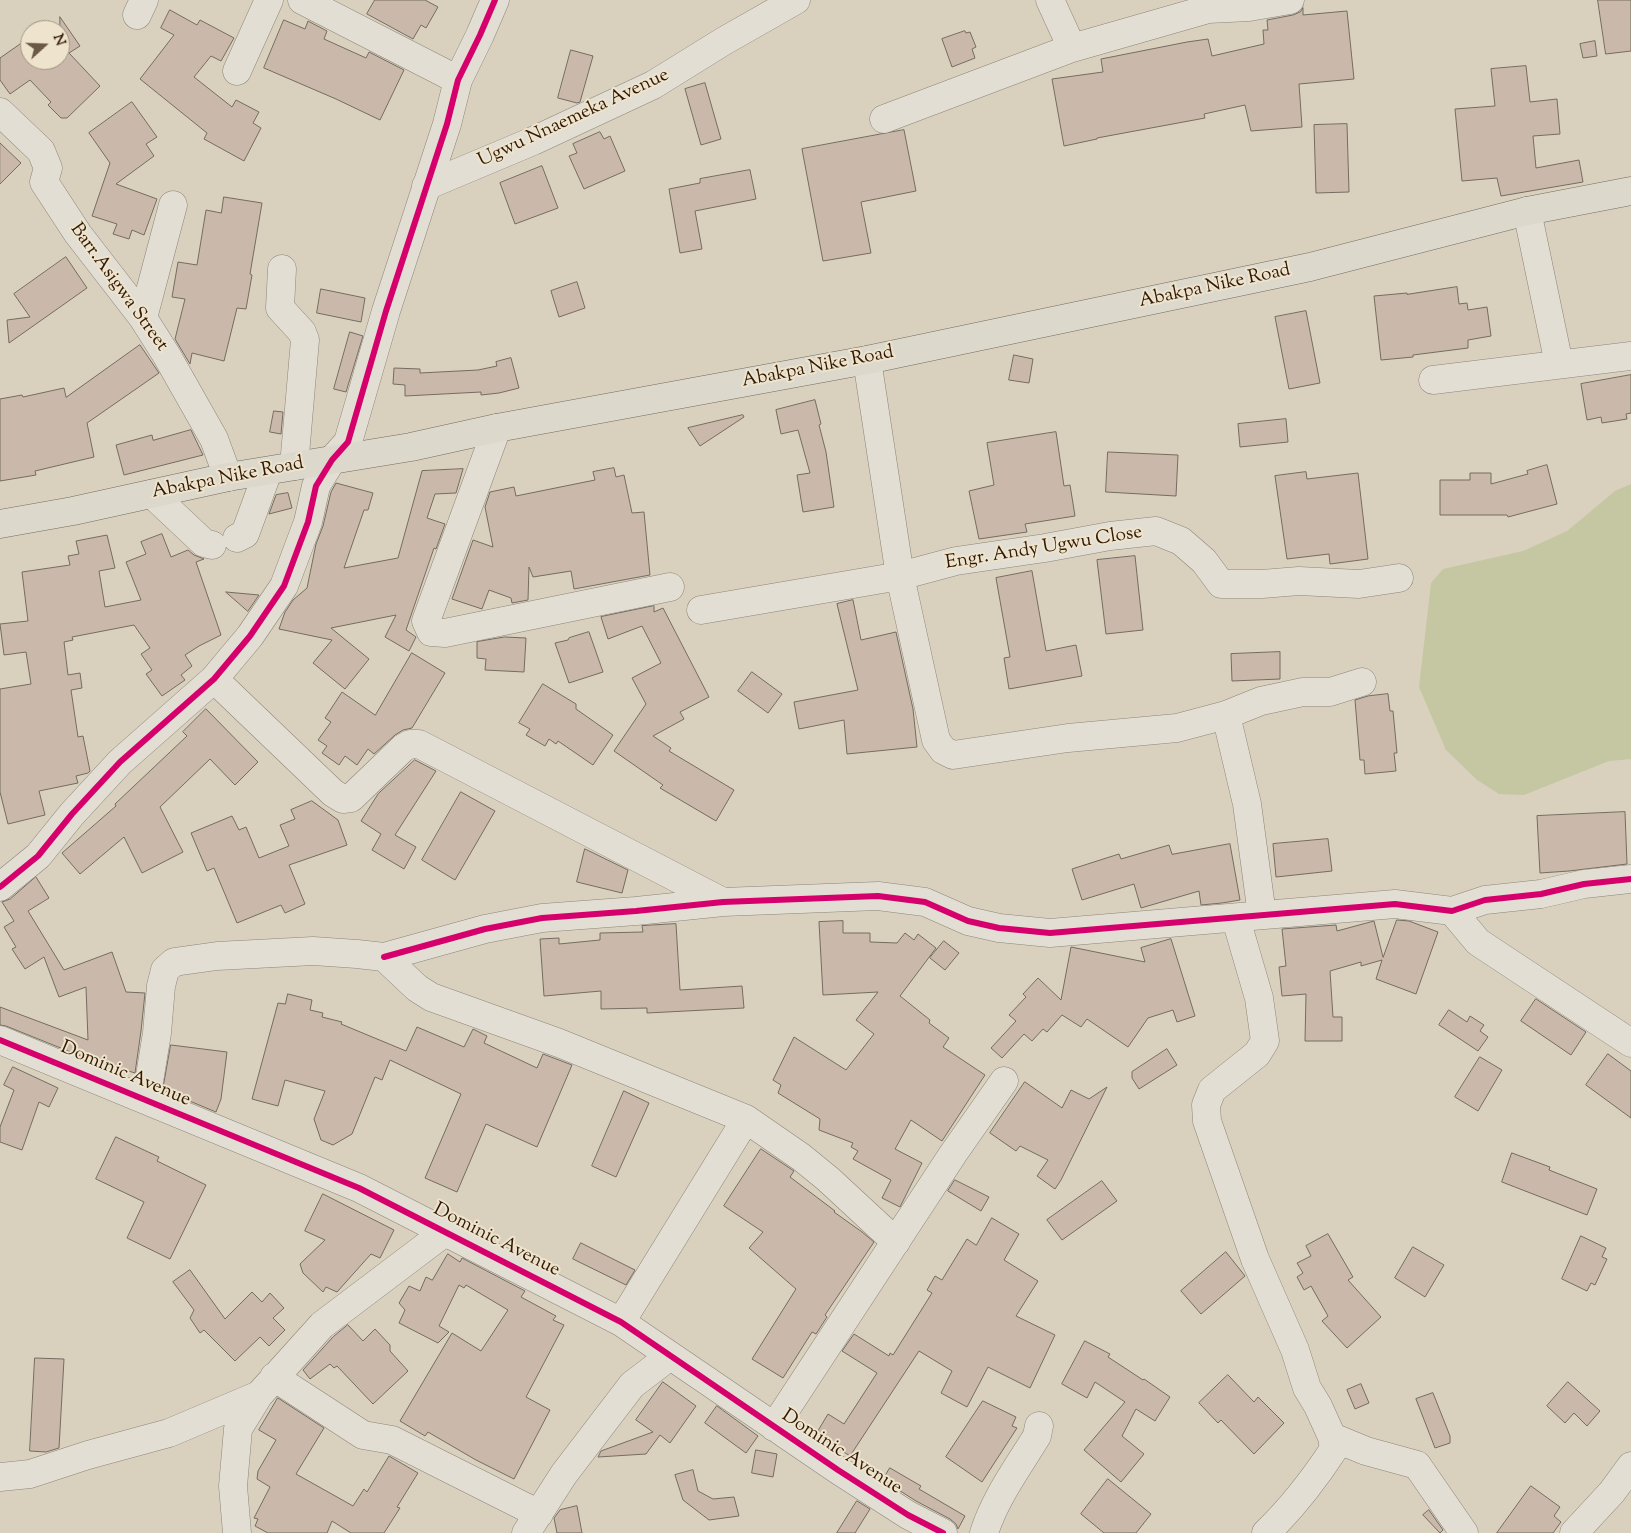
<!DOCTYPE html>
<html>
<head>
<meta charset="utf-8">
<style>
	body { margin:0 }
	#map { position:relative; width:1631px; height:1533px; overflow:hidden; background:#d9d1be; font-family:"Sorts Mill Goudy",serif }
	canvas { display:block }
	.north { position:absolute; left:20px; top:20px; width:50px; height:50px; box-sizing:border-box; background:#eee4cd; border:1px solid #a2927d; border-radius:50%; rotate:70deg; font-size:14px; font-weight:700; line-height:20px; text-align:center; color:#311804 }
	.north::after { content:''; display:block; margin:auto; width:18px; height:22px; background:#6c5945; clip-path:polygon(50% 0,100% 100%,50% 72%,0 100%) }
</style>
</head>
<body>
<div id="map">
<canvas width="1631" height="1533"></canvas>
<div class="north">N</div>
</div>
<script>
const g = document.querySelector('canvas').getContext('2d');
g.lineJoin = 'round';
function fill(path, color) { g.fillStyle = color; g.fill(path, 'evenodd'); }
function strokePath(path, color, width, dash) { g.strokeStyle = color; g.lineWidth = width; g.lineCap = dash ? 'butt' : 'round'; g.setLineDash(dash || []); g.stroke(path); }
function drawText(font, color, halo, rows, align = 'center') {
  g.font = font + ' "Sorts Mill Goudy",serif'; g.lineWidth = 4; g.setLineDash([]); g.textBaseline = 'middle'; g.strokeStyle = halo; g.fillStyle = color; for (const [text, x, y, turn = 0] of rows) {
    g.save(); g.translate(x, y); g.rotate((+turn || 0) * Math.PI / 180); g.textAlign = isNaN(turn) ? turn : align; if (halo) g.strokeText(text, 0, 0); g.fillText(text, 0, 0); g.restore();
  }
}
const green = new Path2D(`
	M1631 484V759L1609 761 1524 795 1499 794 1477 780 1446 750 1419 687 1431 583 1443 569 1523 551 1567 531 1615 491Z`);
const building = new Path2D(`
	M375 0H425L438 7 426 28 421 25 413 39 367 14Z
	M1598 0H1631V51L1606 54Z
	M1303 8V15L1347 11 1354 79 1299 84 1302 127 1251 131 1245 105 1204 114 1205 118 1097 138V139L1064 146 1052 79 1103 72 1101 59 1187 42 1208 39 1212 56 1264 44 1263 30H1268L1267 20 1293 15 1300 12Z
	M170 10 197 25 200 20 234 38 221 61 211 56 194 77 232 107 236 100 259 112 253 123 261 128 244 161 204 139 207 133 140 79 174 35 161 28Z
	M60 17 80 46 69 53 100 86 67 118H61L48 105 51 102 30 80 10 94 0 80V58L30 37V60H60Z
	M284 20 305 29 308 21 327 31 324 39 366 58 369 52 404 70 380 120 336 99 264 68Z
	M965 31 966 33 970 32 976 47 972 49 975 58 952 67 942 39Z
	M1595 41 1597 56 1583 58 1580 44Z
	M571 50 593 56 580 102 577 103 558 98Z
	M1526 66 1530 102 1557 99 1560 134 1533 136 1536 168 1579 160 1583 182 1501 196 1497 178 1462 181 1455 109 1495 106 1491 69Z
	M705 83 721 139 701 145 685 89Z
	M132 102 157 137 146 144 154 156 116 184 157 199 144 235 132 230 129 239 113 234 117 224 92 216 110 163 89 133Z
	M1347 124 1349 192 1316 193 1314 125Z
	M904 130 916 191 861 202 871 253 823 261 802 149Z
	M600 132 604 139 610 136 625 171 584 189 569 156 577 153 573 144Z
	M0 143 21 163 0 184Z
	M542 166 558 208 515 224 500 183Z
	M750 170 756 199 695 211 702 249 680 253 669 189 700 183V179Z
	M224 197 262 203 250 274 252 275 246 309 237 308 224 361 192 353 190 364 175 339 185 299 172 297 178 262 197 265 206 210 221 213Z
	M66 257 87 288 9 343 7 320 30 317 14 294Z
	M577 282 585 308 559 317 551 291Z
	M1457 287 1459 304 1467 303 1468 310 1487 307 1491 336 1468 340V348L1413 355V357L1381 360 1374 296 1407 293V294Z
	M321 289 365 298 361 322 317 313Z
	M1306 311 1320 383 1289 389 1275 317Z
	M350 332 363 336 346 392 334 389Z
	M140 345 159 373 87 423 94 457 35 471 36 475 0 481V399L22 395 23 397 64 388 66 397Z
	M1014 355 1033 359 1029 383 1009 380Z
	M511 358 519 388 499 393 481 395V392L405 396V385L393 384 394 368 420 369V373L478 370 497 366 496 362Z
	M1631 375V413L1626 414 1627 419 1602 423 1601 417 1587 420 1581 384Z
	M815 400 821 424 819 425 826 452 834 507 803 512 797 475 810 473 798 430 781 434 776 410Z
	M274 411 283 412 281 434 270 432Z
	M743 415 744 417 700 446 688 428Z
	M1286 419 1288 442 1240 447 1238 424Z
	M191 430 203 455 124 475 116 445 152 435 153 440Z
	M1056 432 1064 486 1070 485 1075 516 1025 524 1027 532 979 539 969 491 994 485 987 443Z
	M1108 452 1178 455 1176 496 1106 492Z
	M1547 465 1557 504 1508 517 1507 515H1440V480H1470V473H1491V484L1528 474 1527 471Z
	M614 468 616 477 624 475 632 513 644 512 650 575 574 589 571 571 533 577 529 567 528 600 512 603 511 598 489 590 482 609 452 599 473 540 493 547 485 507 490 492 514 487 516 496 595 480 593 472Z
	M463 469 456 493 435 494 427 518 445 524 436 549 434 548 406 630 416 637 409 651 385 637 396 615 331 628 369 659 345 689 313 663 332 640 279 629 285 612 293 600 307 588 316 544 323 526 331 492 336 483 373 493 368 510H364L344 568 398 558 422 471Z
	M1306 472 1307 479 1358 473 1368 559 1330 564 1329 554 1287 559 1275 476Z
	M288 493 292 508 269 514 276 495Z
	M162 534 171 557 188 550 194 555 204 559 196 562 221 635 199 646 185 655 192 666 181 675 185 680 162 696 146 674 152 670 141 654 150 648 134 625 72 637 73 640 64 642 68 675 80 673 82 688 71 690 78 737 83 736 90 771 88 773 76 776 78 783 39 791 45 815 8 824 0 792V689L31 684 26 652 4 655 0 624 28 621 22 572 70 565 68 556 79 554 76 541 107 535 115 568 99 571 105 607 141 600 126 562 146 554 141 542Z
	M1135 556 1143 630 1106 634 1097 560Z
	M1032 571 1046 651 1076 645 1082 676 1009 689 1004 658 1010 657 996 578Z
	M226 592 259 595 248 611Z
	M853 600 861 640 896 632 913 709 917 747 847 754 844 720 799 729 794 702 858 690 837 604Z
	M654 606V612L663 608 709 697 680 712 684 719 653 736 671 748 669 751 734 790 716 821 660 788 663 785 614 751 646 704 632 678 661 663 642 626 608 639 601 617Z
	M589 632 603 672 569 683 555 643 568 640 569 638Z
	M505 637 526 638 524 672 485 670 486 659 477 658V642Z
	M1280 652V679L1232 681 1231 654Z
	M412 653 445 673 412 728 403 730 395 735 374 754 368 749 357 765 345 756 339 765 322 753 327 746 318 740 331 722 325 718 342 692 375 715Z
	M752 672 782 694 768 713 738 691Z
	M543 684 576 704V709L613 735 593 765 558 741 556 744 549 739 545 746 526 735 530 729 519 723Z
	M1388 694 1390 711H1393L1397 753H1394L1396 771 1365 774 1364 760H1360L1355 700 1368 696Z
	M206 709 258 762 235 785 210 759 160 807 183 852 142 873 124 837 80 874 62 853 116 806 115 804 187 736 183 732Z
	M415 760 436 771 395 835 416 847 404 869 372 850 381 834 361 821 378 794Z
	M461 792 495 811 455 880 422 860Z
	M312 801 338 820 347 845 289 865 305 904 285 913 281 905 237 923 214 868 207 871 191 833 232 816 239 830 246 827 259 858 289 846 280 825 295 819 291 810Z
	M1625 812 1627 864 1569 871 1540 873 1537 816Z
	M1328 839 1332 871 1276 877 1273 844Z
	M1230 844 1240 900 1222 903 1201 905 1199 891 1141 908 1134 884 1082 900 1072 869 1119 854 1121 859 1169 845 1172 854Z
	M585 849 628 870 622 893 577 882Z
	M36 877 49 898 28 911 64 970 112 952 126 992 145 993 141 1031 135 1073 83 1057 6 1026 0 1025V1007L88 1040 86 987 59 997 44 957 25 969 12 949 16 947 4 927 14 921 2 902 10 899Z
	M1397 920 1409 921 1438 932 1416 994 1376 979 1382 960 1361 966V962L1330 971 1333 1017H1342V1041H1305L1306 994 1282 996 1279 967 1286 966 1282 929 1336 925 1337 931 1374 921 1383 957Z
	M843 921V933H870V942L897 943 905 933 914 940 918 934 936 948 900 996 930 1020 929 1023 949 1038 943 1047 985 1075 942 1141 911 1120 895 1149 922 1163 900 1207 882 1198 891 1180 853 1159 858 1151 851 1147 853 1143 819 1130 820 1119 778 1093 781 1085 773 1080 794 1037 846 1070 874 1034 856 1020 878 992 823 995 819 922Z
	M676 924 680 990 742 986 744 1008 647 1013V1008L601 1009V991L544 996 540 939 559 938V944L600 940V933L643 932 642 926Z
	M1171 939 1195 1016 1177 1022 1173 1010 1148 1018 1128 1047 1087 1019 1081 1027 1062 1015 1047 1032 1043 1029 1032 1041 1024 1034 1002 1058 991 1048 1016 1021 1009 1015 1026 997 1023 994 1038 978 1061 1000 1071 947 1145 962 1141 948Z
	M944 941 959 953 945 970 930 958Z
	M288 994 312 1000 310 1010 323 1013 322 1017 342 1022 341 1024 406 1051 417 1027 464 1047 473 1029 487 1036 484 1043 537 1068 543 1054 572 1065 537 1147 486 1124 457 1192 425 1178 461 1094 390 1060 382 1080 375 1077 352 1134 333 1145 321 1140 314 1119 325 1091 285 1080 278 1106 252 1099 278 1003 285 1004Z
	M1536 999 1586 1032 1571 1055 1521 1021Z
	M1449 1010 1467 1022 1470 1016 1484 1025 1480 1031 1488 1037 1478 1051 1439 1025Z
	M171 1045 227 1052 221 1099 216 1112 163 1090Z
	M1167 1049 1177 1065 1139 1089 1132 1078V1072Z
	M1608 1054 1631 1071V1118L1586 1085Z
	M1480 1057 1502 1070 1478 1111 1455 1097Z
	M13 1067 58 1088 49 1107 39 1102 22 1150 0 1142V1127L14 1090 4 1085Z
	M1025 1082 1062 1108 1071 1090 1089 1099 1107 1087 1061 1180 1055 1189 1037 1176 1048 1160 1020 1146 1016 1151 990 1133Z
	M624 1091 649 1103 616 1177 592 1166Z
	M116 1137 159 1157 157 1161 206 1185 170 1259 127 1238 144 1202 96 1179Z
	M761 1149 794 1171 790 1177 835 1211 834 1212 862 1232 874 1242 825 1315 827 1317 816 1334 812 1332 783 1378 752 1359 796 1289 749 1248 763 1232 724 1206Z
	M1512 1153 1550 1167 1549 1170 1597 1189 1587 1215 1502 1182Z
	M955 1180 989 1197 981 1211 948 1191Z
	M1102 1181 1117 1201 1062 1240 1047 1220Z
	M323 1194 394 1230 380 1258 371 1254 337 1292 326 1287 323 1292 303 1273 300 1264 325 1240 305 1231Z
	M992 1218 1019 1234 1004 1260 1038 1281 1016 1316 1055 1335 1030 1388 988 1367 967 1407 941 1393 952 1371 919 1351 850 1456 816 1434 828 1414 844 1424 877 1373 842 1351 854 1334 889 1356 890 1353 893 1355 932 1293 927 1290 935 1276 942 1280 967 1239 976 1245Z
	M1328 1234 1353 1277 1348 1280 1381 1317 1347 1348 1322 1321 1328 1316 1311 1286 1304 1290 1297 1277 1303 1273 1297 1263 1311 1256 1306 1246Z
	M1581 1236 1606 1248 1602 1257 1607 1259 1595 1285 1591 1283 1587 1291 1562 1279Z
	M581 1243 635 1270 626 1285 573 1259Z
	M1413 1247 1444 1265 1425 1297 1395 1278Z
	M1226 1252 1245 1276 1201 1314 1181 1291Z
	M448 1254 460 1262 462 1258 525 1291 521 1297 556 1316 553 1320 564 1325 526 1397 550 1410 514 1479 476 1460 428 1432 425 1436 400 1421 452 1333 481 1351 508 1310 466 1285 464 1288 459 1285 439 1326 449 1332 438 1343 399 1323 405 1310 399 1303 409 1286 420 1291 426 1277 432 1280Z
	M190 1270 225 1319 252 1292 262 1302 270 1293 284 1308 273 1318 285 1330 269 1346 260 1337 235 1361 204 1330 200 1333 190 1318 194 1310 173 1282Z
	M348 1325 363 1341 375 1329 390 1345V1351L408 1371 373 1404 337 1366 334 1368 330 1364 310 1379 303 1370 333 1337Z
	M1085 1341 1110 1354 1108 1357 1143 1380 1144 1379 1170 1397 1155 1421 1136 1409 1122 1436 1144 1454 1121 1482 1084 1450 1125 1402 1095 1382 1087 1398 1062 1384Z
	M35 1358 64 1359 59 1448 46 1452 30 1451Z
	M1228 1375 1254 1402 1258 1397 1284 1423 1254 1454 1221 1420 1218 1423 1199 1403Z
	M663 1382 696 1406 670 1443 660 1435 646 1454 598 1457 601 1451 653 1432 636 1420Z
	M1568 1382 1600 1411 1587 1426 1574 1413 1565 1423 1547 1406Z
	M1361 1384 1369 1403 1355 1409 1347 1390Z
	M1433 1393 1450 1436V1443L1435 1448 1416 1399Z
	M278 1398 324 1428 296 1474 353 1506 364 1489 367 1492 389 1456 418 1473 397 1507 400 1508 384 1533H351L332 1521 327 1533H268L255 1526 258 1519 254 1518 270 1487 257 1479 258 1471 276 1440 259 1430Z
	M983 1401 1016 1417 1012 1426 1017 1428 982 1482 946 1457Z
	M717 1406 758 1436 746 1453 705 1423Z
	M756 1450 777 1454 773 1477 752 1473Z
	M890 1468 921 1486 919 1489 965 1516 958 1529 956 1524 950 1519 916 1501 883 1480Z
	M693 1470 698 1491 713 1499 734 1497 739 1516 709 1520 683 1500 675 1475Z
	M1108 1479 1151 1514 1136 1533H1104L1081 1514Z
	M1531 1486 1560 1507 1554 1516 1561 1522 1553 1533H1497Z
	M857 1501 870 1509 855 1533H837Z
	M577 1506 582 1533H557L554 1518 560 1510Z
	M1429 1510 1443 1530 1440 1533 1423 1515Z`);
const minor = new Path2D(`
	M302 0 458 80
	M1050 0 1072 48 1208 9 1249 7 1290 0
	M137 15 144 0
	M237 71 269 0
	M0 112 41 151 48 168 44 182 78 234 143 318 167 356 214 439 228 477
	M884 119 1072 48
	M426 186 533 141 653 85 724 41 796 0
	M1527 211 1559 364
	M282 269 280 308 302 332 305 340 294 466
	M143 318 173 205
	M867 360 900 576 936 740 943 750 953 755 1068 738 1177 728 1226 715 1261 701 1303 692H1330L1362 682
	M1433 380 1631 356
	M497 428 426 621 431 632 445 633 670 587
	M152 494 204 543 212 545
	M237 538 245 534 268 471
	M701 610 900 576 956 561 1045 548 1110 536 1156 531 1181 541 1204 561 1221 584H1262L1299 581 1359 584 1399 578
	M214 679 333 793 343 799 351 798 403 748 410 744H419L723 902
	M1226 715 1247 804 1262 915
	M0 887 38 856 72 814 120 762 214 679 250 636 284 586 308 522 316 486 332 460 348 442 386 311 447 124 458 80 480 35 495 0
	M1452 911 1478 942 1631 1043
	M1236 919 1259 998 1265 1041 1257 1054 1212 1090 1206 1105 1207 1121 1255 1259 1295 1350 1307 1388 1318 1406 1332 1437 1334 1449C1315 1478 1291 1509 1266 1533
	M384 957 485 929 542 918 636 911 723 902 878 896 925 902 968 921 999 928 1050 933 1395 904 1452 911 1485 900 1541 894 1584 884 1631 879
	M0 1040 359 1188 621 1322 838 1470 908 1515 943 1533
	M146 1100 157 1033 161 986 165 970 174 962 217 956 313 951 357 954 384 957 417 988 431 997 559 1043 746 1119 801 1157 828 1179 896 1242
	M621 1322 746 1119
	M274 1377 363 1435 392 1440 539 1514
	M774 1427 953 1154 1004 1081
	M1332 1437 1366 1451 1417 1465 1464 1533
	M0 1477 30 1474 88 1455 169 1433 259 1395
	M237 1533 233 1486 238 1429 259 1395 322 1325 445 1232
	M526 1533 564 1474 632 1385 670 1356
	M984 1533C995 1498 1018 1467 1037 1436L1039 1426
	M1574 1533 1612 1492 1631 1466`);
const major = new Path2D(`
	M0 524 73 511 228 477 411 447 497 428 867 360 1310 267 1527 211 1631 191`);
const cycleway = new Path2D(`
	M0 887 38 856 72 814 120 762 214 679 250 636 284 586 308 522 316 486 332 460 348 442 386 311 447 124 458 80 480 35 495 0
	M384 957 485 929 542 918 636 911 723 902 878 896 925 902 968 921 999 928 1050 933 1395 904 1452 911 1485 900 1541 894 1584 884 1631 879
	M0 1040 359 1188 621 1322 838 1470 908 1515 943 1533`);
const streetNames = [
	["Ugwu Nnaemeka Avenue",574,119,-25],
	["Abakpa Nike Road",1215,287,-12],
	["Barr.Asigwa Street",118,288,54],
	["Abakpa Nike Road",818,368,-11],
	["Abakpa Nike Road",228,479,-11],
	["Engr. Andy Ugwu Close",1044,549,-9],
	["Dominic Avenue",125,1075,23],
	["Dominic Avenue",496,1241,27],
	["Dominic Avenue",841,1453,33]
];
fill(green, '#c5c6a2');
fill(building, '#cab9aa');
strokePath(building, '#746c60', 1);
strokePath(minor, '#8d8578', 29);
strokePath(major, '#746c60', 29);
strokePath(minor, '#e2ded4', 28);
strokePath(major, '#dcd8cc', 28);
strokePath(cycleway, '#d6006c', 6);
drawText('19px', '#311804', '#eee4cd', streetNames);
</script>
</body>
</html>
